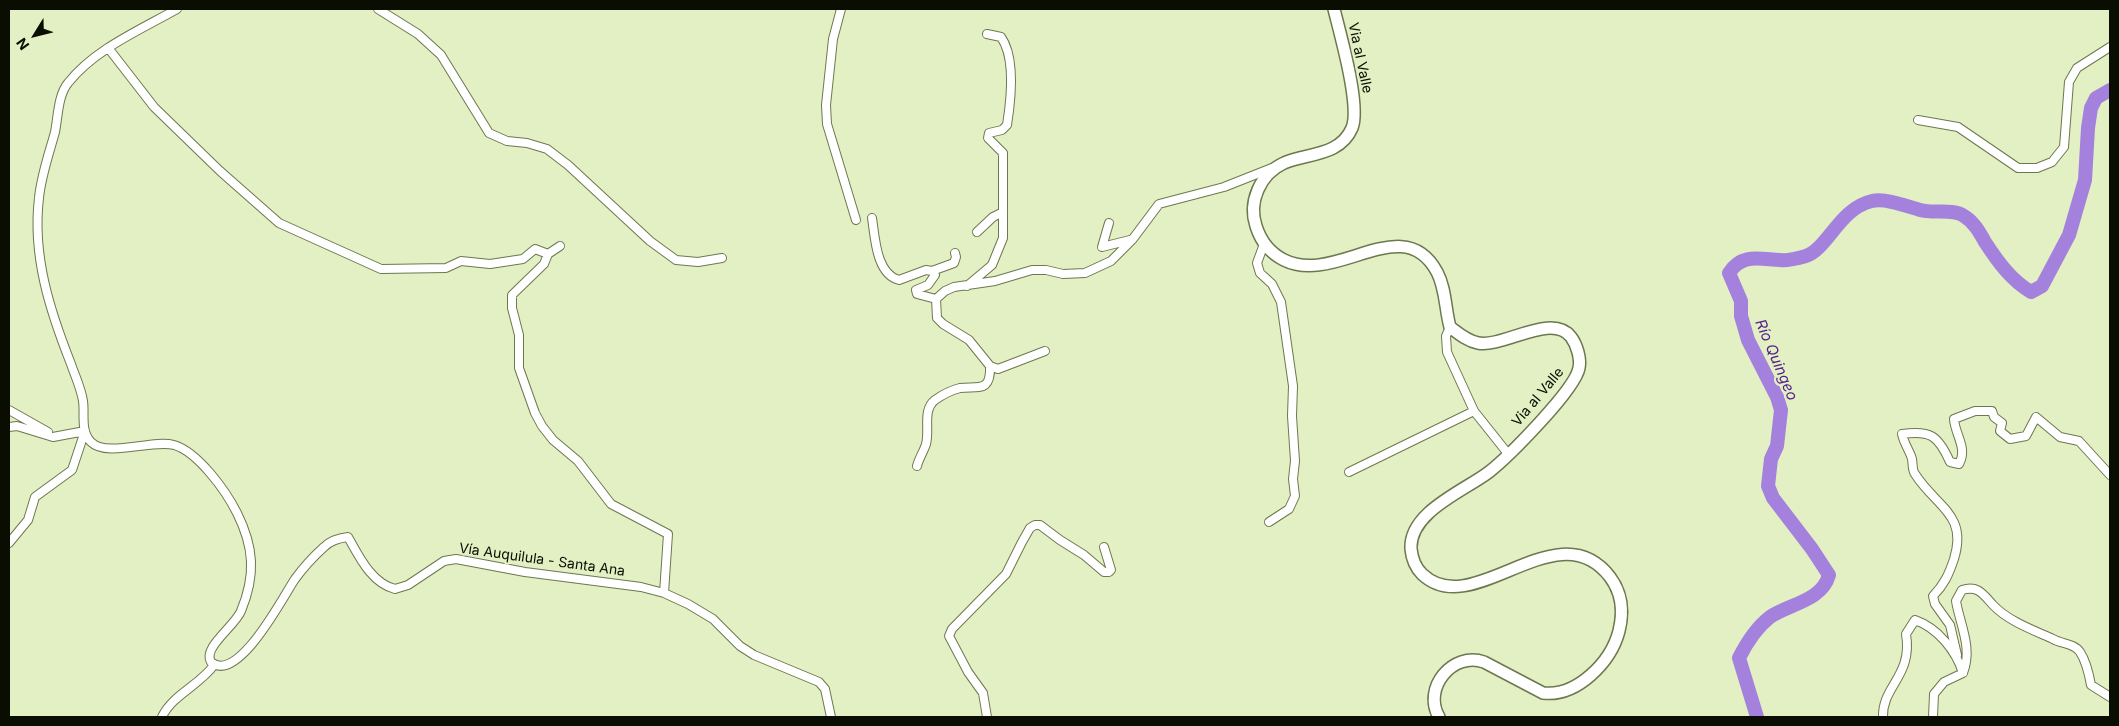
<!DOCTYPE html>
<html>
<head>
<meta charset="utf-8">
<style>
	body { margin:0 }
	#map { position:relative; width:2119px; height:726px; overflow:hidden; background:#e3f0c4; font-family:Inter,sans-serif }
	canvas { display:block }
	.frame { position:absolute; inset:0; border:10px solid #0a0d02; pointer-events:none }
	.north { position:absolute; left:10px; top:10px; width:50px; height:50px; -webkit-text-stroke:4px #e3f0c4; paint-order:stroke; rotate:234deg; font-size:14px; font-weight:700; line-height:20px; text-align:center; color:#0a0d02 }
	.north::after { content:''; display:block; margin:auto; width:18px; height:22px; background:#0a0d02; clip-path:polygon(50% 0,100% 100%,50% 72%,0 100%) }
</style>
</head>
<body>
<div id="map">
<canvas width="2119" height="726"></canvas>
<div class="frame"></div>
<div class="north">N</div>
</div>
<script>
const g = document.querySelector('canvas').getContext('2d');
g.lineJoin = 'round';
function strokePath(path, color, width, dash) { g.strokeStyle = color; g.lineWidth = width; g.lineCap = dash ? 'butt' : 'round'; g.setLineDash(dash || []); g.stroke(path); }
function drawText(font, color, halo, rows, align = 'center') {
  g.font = font + ' Inter,sans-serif'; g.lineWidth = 4.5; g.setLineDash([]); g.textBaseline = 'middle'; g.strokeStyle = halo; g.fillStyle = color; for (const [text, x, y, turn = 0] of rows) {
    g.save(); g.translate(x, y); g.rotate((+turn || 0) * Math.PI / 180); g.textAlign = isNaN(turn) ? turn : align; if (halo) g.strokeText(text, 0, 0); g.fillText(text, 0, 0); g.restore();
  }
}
const river = new Path2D(`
	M1757 717 1739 658C1746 644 1757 627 1770 617 1789 604 1822 601 1829 575L1812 549 1773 498 1768 486 1771 459 1777 446 1781 410 1777 397 1748 340 1741 316V301L1729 273C1742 253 1759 259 1780 260 1787 261 1799 258 1806 256 1828 248 1840 208 1872 201 1886 198 1906 206 1920 210 1934 214 1952 208 1964 216 1974 222 1980 233 1985 242 1998 262 2011 280 2031 292L2042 286 2069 235 2085 180 2088 128 2091 108 2096 98 2110 90`);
const minor = new Path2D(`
	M177 9C140 30 95 49 68 83 58 95 58 117 55 132 49 154 41 176 39 198 32 256 50 311 71 364 75 376 81 388 83 401 85 414 80 431 91 442 107 458 152 439 174 445 198 452 226 491 237 513 254 547 256 575 241 611 235 626 202 648 211 662 238 685 284 595 295 579 303 568 314 556 324 547 331 540 339 538 348 537 359 556 371 583 395 589L408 585 444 561 456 559 525 572 641 587 664 593 688 604 713 619 740 646 754 655 819 682 825 689 831 717
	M378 9 418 34 441 55 489 133 507 141 527 143 547 149 568 165 650 241 676 260 698 262 722 258
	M841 9 833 39 826 105 827 124 856 220
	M109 49 154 107 220 171 279 223 381 269 446 268 461 261 490 264 523 259 535 249 548 254
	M1918 120 1958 127 2018 168H2037L2052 162 2064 147 2069 82 2077 68 2110 47
	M872 218C875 237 876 274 899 280L926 270 932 271 935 275 928 285 916 290 917 294 936 299
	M1109 223 1102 247 1130 240
	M977 232 993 217 1003 212
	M1264 244 1257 263 1260 273 1272 284 1281 302 1293 386 1292 416 1295 461 1293 479 1295 496 1289 509 1269 522
	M560 246 548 254 544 264 512 295V308L519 335V368L535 413 542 426 553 440 578 461 611 504 668 534 664 593
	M932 271 954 263 956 257 955 253
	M967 286 992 265 1003 238V153L988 138 989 133 1002 130 1007 125C1011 100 1016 58 1001 37L987 34
	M1045 351 998 369 990 366 969 340 943 324 937 318 936 299 945 291 954 287 995 281 1032 270H1046L1063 274 1085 273 1111 261 1132 240 1159 204 1224 187 1272 168
	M9 410 48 432
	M1474 411 1509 455
	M9 427 17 426 53 437 85 431
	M917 466C919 458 924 451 926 444 930 430 922 410 935 400 942 395 952 390 960 388 978 386 991 393 990 366
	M1349 472 1474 411 1447 352 1446 336 1450 327
	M9 543 28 520 35 497 72 470 85 431
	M1957 655 1950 625 1935 604 1933 596C1944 585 1949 574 1954 559 1968 514 1936 507 1915 474 1912 470 1913 464 1912 459 1910 451 1904 444 1902 434 1930 430 1938 435 1950 462L1959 464C1968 448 1955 435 1954 419L1975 411H1992L1994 417 2002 423 2000 431 2010 439 2026 436 2036 417 2060 437 2079 441 2110 475
	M162 717C172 695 200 685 214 665
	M987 717 983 693 968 672 949 636 952 629 1006 574 1022 542 1030 528 1035 525H1040L1060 540 1084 555 1104 572H1109L1111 570 1104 547
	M1883 717C1882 686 1913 676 1906 634L1915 620C1938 628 1956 651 1963 673
	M1933 717 1934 694 1944 682 1963 673C1973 648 1960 625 1956 601L1962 590C1978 585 1983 594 1993 605 2008 621 2033 630 2053 639 2061 644 2074 643 2080 652 2086 661 2089 674 2091 685L2110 697`);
const secondary = new Path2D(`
	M1334 9C1340 34 1361 106 1352 128 1340 156 1308 153 1284 163 1260 174 1248 202 1256 226 1261 242 1270 253 1284 260 1336 286 1403 209 1437 272 1446 289 1445 309 1450 327 1458 333 1467 341 1478 343 1503 348 1552 312 1571 337 1577 345 1581 359 1579 368 1575 390 1508 457 1489 472 1464 491 1409 512 1411 549 1412 559 1415 567 1422 574 1473 623 1557 508 1610 577 1622 593 1624 611 1619 631 1611 662 1577 697 1543 693L1484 662C1453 651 1422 688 1439 717`);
const streetNames = [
	["Via al Valle",1360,58,78],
	["Via al Valle",1538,397,-50],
	["Vía Auquilula - Santa Ana",542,560,8]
];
const waterNames = [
	["Río Quingeo",1776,360,67]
];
strokePath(river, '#a481dc', 14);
strokePath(minor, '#6d7750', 10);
strokePath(secondary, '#6d7750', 14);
strokePath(minor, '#fff', 8);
strokePath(secondary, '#fff', 11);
drawText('14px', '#0a0d02', '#e3f0c4', streetNames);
drawText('italic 15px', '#53208b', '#e3f0c4', waterNames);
</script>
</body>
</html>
